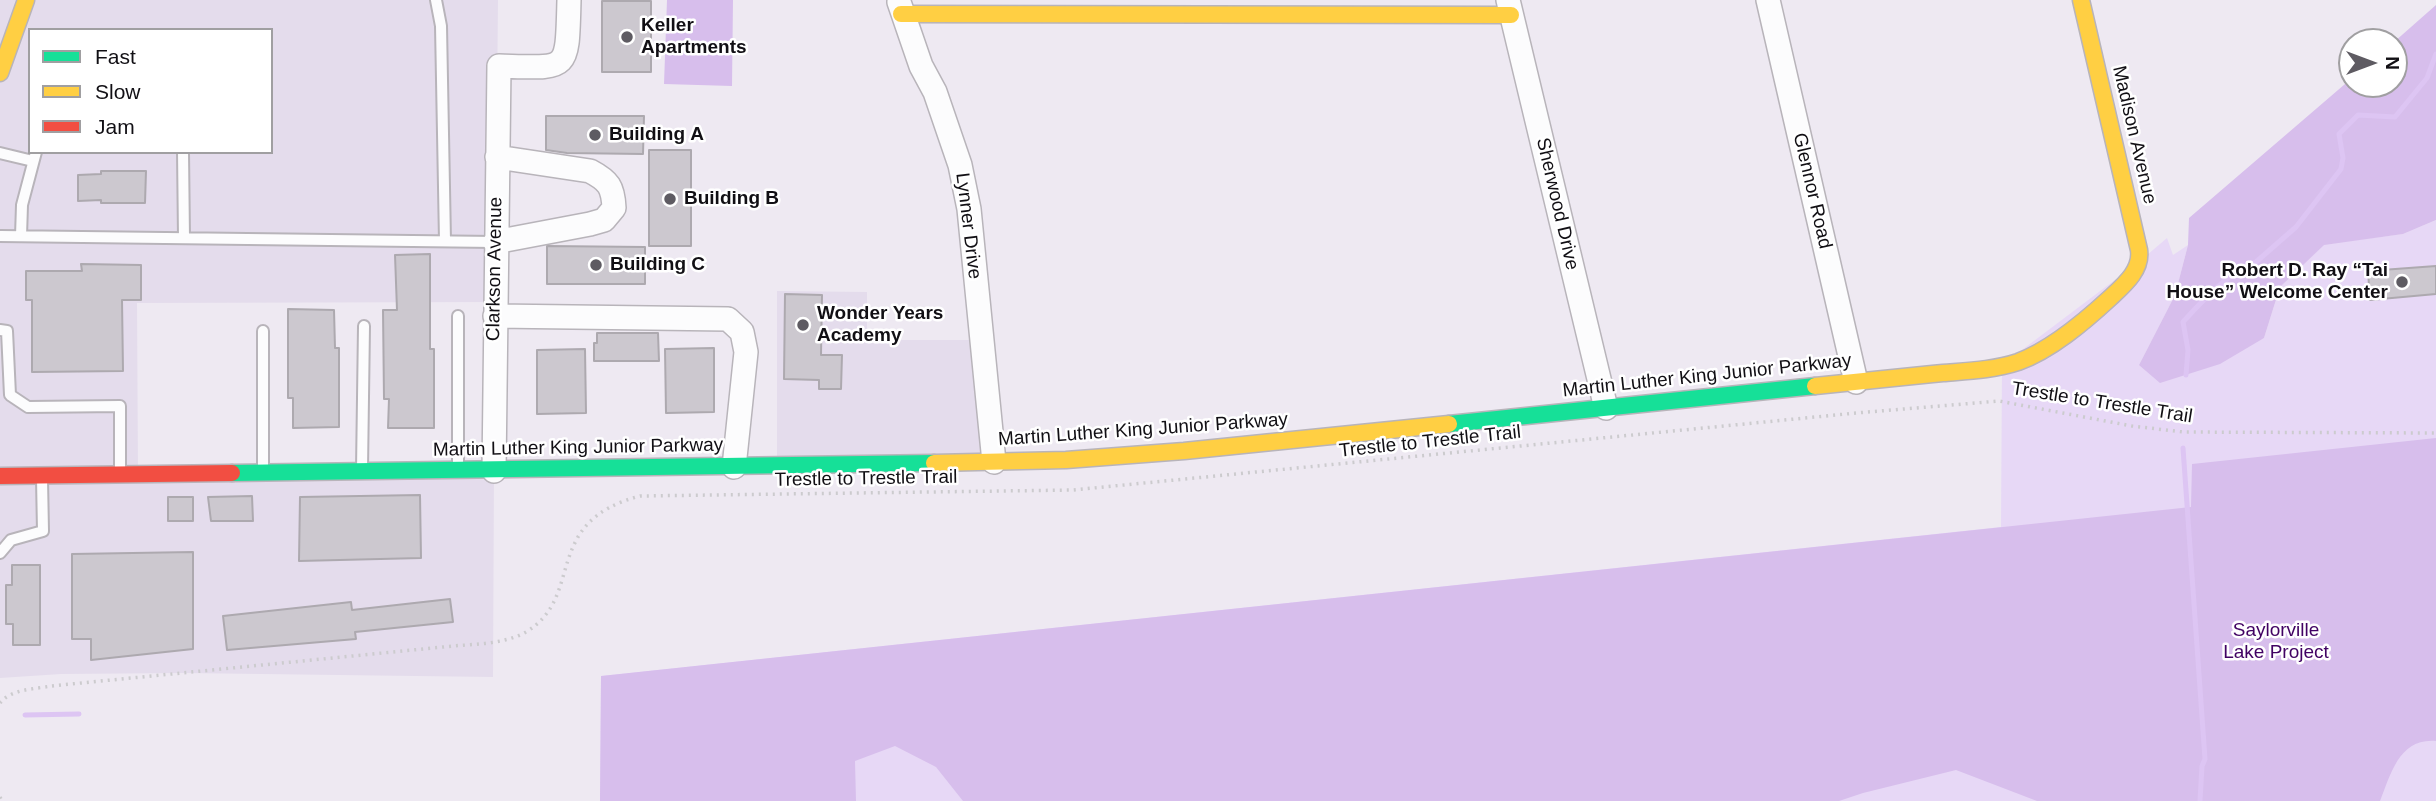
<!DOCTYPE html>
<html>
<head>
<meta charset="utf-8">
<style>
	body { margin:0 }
	#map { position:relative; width:2436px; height:801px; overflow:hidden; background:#eee9f2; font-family:Arial,sans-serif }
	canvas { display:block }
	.legend { position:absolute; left:28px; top:28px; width:245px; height:126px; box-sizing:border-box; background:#fff; border:2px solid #a09fa1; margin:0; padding:9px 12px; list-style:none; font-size:21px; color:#110f14 }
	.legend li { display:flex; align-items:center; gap:14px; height:35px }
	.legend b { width:35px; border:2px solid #a09fa1 }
	.north { position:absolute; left:2338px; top:28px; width:70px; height:70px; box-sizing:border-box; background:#fff; border:2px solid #a09fa1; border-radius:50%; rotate:90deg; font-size:19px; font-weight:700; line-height:28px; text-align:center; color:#110f14 }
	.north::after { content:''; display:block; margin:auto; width:24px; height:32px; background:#5e5b62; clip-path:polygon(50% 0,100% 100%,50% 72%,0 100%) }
</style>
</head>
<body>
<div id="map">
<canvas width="2436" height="801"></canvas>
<ul class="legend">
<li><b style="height:9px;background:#16e098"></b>Fast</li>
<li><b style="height:9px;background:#ffcf43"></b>Slow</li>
<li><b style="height:9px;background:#f24e42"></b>Jam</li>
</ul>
<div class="north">N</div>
</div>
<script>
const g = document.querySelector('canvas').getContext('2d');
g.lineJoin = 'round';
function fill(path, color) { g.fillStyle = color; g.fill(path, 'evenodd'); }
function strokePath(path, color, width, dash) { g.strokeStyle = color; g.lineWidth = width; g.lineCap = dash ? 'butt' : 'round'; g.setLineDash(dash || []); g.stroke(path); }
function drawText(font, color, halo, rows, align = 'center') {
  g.font = font + ' Arial,sans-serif'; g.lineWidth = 5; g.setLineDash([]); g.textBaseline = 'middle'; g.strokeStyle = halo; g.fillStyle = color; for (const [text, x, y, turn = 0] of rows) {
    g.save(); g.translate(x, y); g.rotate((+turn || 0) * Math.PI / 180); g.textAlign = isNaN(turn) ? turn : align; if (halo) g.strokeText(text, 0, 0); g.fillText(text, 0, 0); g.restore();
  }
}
const built = new Path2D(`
	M0 0H498L495 302 137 303 138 474 494 471 493 677 184 673 61 674 0 678ZM30 30H271V152H30Z
	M777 291 867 292V340H981L994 462 777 466Z`);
const green = new Path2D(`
	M2436 220V801H600L601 676 2001 527 2002 365 2140 261 2167 238 2173 255 2188 245 2175 295 2139 365 2264 338 2280 287 2324 244 2403 234Z`);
const forest = new Path2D(`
	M667 0H733L732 86 664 84Z
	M2436 5V220L2403 234 2324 245 2280 287 2264 338 2220 364 2160 383 2139 365 2175 295 2188 245 2189 218 2352 78V84H2394V42Z
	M2436 438V741C2399 738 2391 774 2380 801H2037L1956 770 1863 793 1839 801H963L936 767 895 746 855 761 856 801H600L601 676 2191 507 2192 464Z`);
const stream = new Path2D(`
	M2186 375 2188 350 2183 322C2200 303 2232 269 2256 262L2296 227 2341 169 2343 158 2339 134 2358 115 2395 117 2427 78 2436 54
	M2183 448 2205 759 2202 766 2200 801
	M25 715 79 714`);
const building = new Path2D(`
	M602 1H651V72H602Z
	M546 116H644L643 154 567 153 546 150Z
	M649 150H691V246H649Z
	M101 171H146L145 203H101V200L78 201V175L101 174Z
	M547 246 645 247V284H547Z
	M430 254V349H434V428H388L389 399H384L383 310H397L395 255Z
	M81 264 141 265V300H122L123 371 32 372V300H26V271H82Z
	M2436 266V294L2370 300 2368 271Z
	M785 294 822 295 821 355H842L841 389H819V380L784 379Z
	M288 309 334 310 335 348H339V427L293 428V398H288Z
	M597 333H658L659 361H594V343H597Z
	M714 348V412L666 413 665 349Z
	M585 349 586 413 537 414V350Z
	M420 495 421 558 299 561 300 497Z
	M252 496 253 521H211L208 497Z
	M168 497H193V521H168Z
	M193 552V649L91 660V639H72V554Z
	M12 565H40V645H13V624H6V585H12Z
	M450 599 453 622 355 632 356 639 227 650 223 616 351 602 352 610Z`);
const path = new Path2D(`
	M0 703C11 689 35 689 51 686L453 646C477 644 504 644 526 632 586 596 540 522 640 496L1073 490 1856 413 1999 401 2132 426 2183 432 2436 433
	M0 797 2 801`);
const lane = new Path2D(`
	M436 0 441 26 445 241
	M183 152 184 238
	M0 153 33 161
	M0 236 495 242
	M21 236 22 205 36 152
	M458 316V468
	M0 330 7 331 10 395 28 407 120 406V470
	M263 331V470
	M362 469 364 326
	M0 553 11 540 43 531 42 479`);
const street = new Path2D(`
	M1508 0 1606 408
	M1768 0 1856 382
	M899 2 921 66 935 92 960 165 969 209 994 462
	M495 242 590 224 604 220 614 208C613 187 609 181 590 171L497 157
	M495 316 728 319 742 332 746 352 734 467
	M494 471 499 66C570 68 567 73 569 0`);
const fast = new Path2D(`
	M1449 424 1815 386
	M232 473 934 463`);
const slow = new Path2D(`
	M901 14 1511 15
	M0 73 26 0
	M1815 386C1857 382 1900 377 1943 373 1967 371 1994 370 2018 362 2051 350 2084 322 2110 298 2124 285 2142 270 2139 250L2081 0
	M934 463 1066 460 1184 451 1449 424`);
const jam = new Path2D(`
	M0 476 232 473`);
const markers = [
	[627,37,7,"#5e5b62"],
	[595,135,7,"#5e5b62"],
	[670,199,7,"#5e5b62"],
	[596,265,7,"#5e5b62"],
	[2402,282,7,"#5e5b62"],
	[803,325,7,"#5e5b62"]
];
const poiNames = [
	["Keller",641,26],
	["Apartments",641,48],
	["Building A",609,135],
	["Building B",684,199],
	["Building C",610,265],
	["Robert D. Ray “Tai",2388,271,"right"],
	["House” Welcome Center",2388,293,"right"],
	["Wonder Years",817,314],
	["Academy",817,336]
];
const streetNames = [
	["Madison Avenue",2134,135,77],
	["Glennor Road",1812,191,77],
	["Sherwood Drive",1557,204,77],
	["Lynner Drive",968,226,83],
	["Clarkson Avenue",495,269,-89],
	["Martin Luther King Junior Parkway",1707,376,-6],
	["Trestle to Trestle Trail",2102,403,9],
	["Martin Luther King Junior Parkway",1143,430,-4],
	["Trestle to Trestle Trail",1430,442,-6],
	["Martin Luther King Junior Parkway",578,448,-1],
	["Trestle to Trestle Trail",866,479,-1]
];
const parkNames = [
	["Saylorville",2276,631],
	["Lake Project",2276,653]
];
fill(built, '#e4dcec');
fill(green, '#e7d8f6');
fill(forest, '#d7beec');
strokePath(stream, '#ddc5f3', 5);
fill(building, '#ccc8cf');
strokePath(building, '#ada9af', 2);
strokePath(lane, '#b8b4ba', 14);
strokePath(street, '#b8b4ba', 26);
strokePath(fast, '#b8b4ba', 19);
strokePath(slow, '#b8b4ba', 19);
strokePath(jam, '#b8b4ba', 19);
strokePath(path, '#cccbce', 3.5, [2, 5]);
strokePath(lane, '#fcfcfd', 10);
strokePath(street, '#fcfcfd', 23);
strokePath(fast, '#16e098', 16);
strokePath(slow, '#ffcf43', 16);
strokePath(jam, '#f24e42', 16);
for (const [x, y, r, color] of markers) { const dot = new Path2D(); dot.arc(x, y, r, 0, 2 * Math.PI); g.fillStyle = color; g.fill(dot); strokePath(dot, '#fff', 2.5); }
drawText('bold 19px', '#110f14', '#fff', poiNames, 'left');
drawText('19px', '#110f14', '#fff', streetNames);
drawText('19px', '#410263', '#fff', parkNames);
</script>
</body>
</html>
